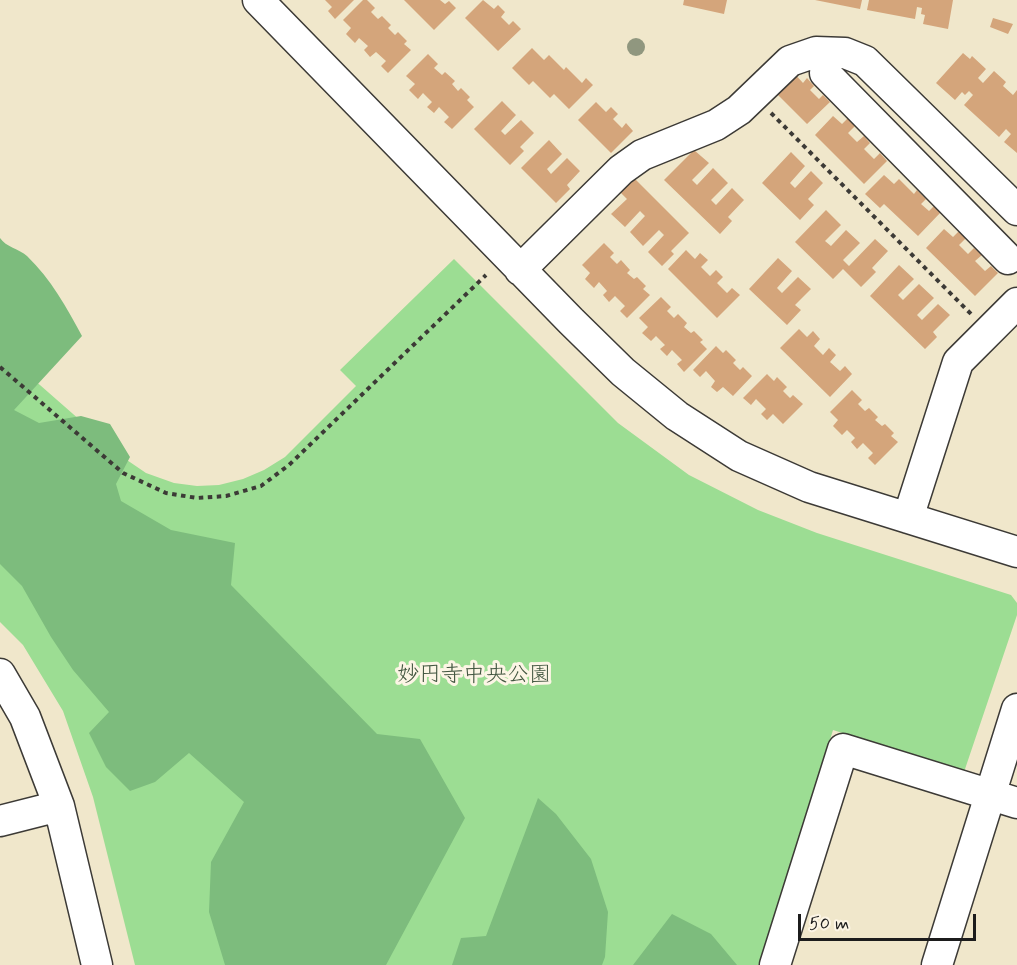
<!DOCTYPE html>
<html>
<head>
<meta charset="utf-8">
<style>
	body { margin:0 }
	#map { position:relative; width:1017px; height:965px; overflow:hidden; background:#f0e7cb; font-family:Mynerve,sans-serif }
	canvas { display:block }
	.scale { position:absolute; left:798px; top:914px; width:178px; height:27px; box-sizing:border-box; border:3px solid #1c1c1c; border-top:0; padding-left:8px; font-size:18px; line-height:21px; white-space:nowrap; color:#1c1c1c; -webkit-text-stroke:4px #fcf5e5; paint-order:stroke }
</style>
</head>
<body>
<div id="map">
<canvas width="1017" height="965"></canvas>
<div class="scale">50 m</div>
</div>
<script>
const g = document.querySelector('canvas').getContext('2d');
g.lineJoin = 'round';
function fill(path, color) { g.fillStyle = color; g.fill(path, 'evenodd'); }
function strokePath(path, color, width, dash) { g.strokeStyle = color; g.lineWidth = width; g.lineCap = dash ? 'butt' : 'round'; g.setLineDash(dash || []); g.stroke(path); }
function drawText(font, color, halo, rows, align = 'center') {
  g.font = font + ' Mynerve,"Klee One",sans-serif'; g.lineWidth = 6; g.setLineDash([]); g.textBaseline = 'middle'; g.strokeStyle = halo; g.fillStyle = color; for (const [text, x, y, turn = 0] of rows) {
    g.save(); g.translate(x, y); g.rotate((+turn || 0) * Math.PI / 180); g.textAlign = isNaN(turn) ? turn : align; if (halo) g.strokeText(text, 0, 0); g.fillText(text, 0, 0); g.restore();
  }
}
const green = new Path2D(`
	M454 259 618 423 689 475 758 510 817 533 1011 595 1017 603V615L964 772 833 730 761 965H135L93 797 63 711 23 645 0 622V350L121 456 146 473 174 483 197 486 219 485 243 479 264 470 285 457 356 386 340 370Z`);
const forest = new Path2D(`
	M0 238C6 247 19 249 27 256 51 279 67 308 82 336L14 410 39 423 81 416 110 424 130 457 116 484 121 501 171 530 235 543 231 585 377 734 420 739 465 818 386 965H225L209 912 211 862 244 802 189 753 155 782 130 791 106 767 89 733 109 712 73 670 51 637 22 586 0 564Z
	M538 798 556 814 591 859 608 912 605 957 602 965H452L461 938 486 936Z
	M672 914 711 934 737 965H633Z`);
const building = new Path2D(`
	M325 0H354L335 19 328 11 332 7Z
	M363 0H367L375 8 371 12 378 19 382 16 391 25 388 28 395 35 398 32 407 41 404 44 411 50 388 73 381 66 386 61 376 52 370 57 364 50 368 46 359 38 355 43 346 34 351 28 343 20Z
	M404 0H440L445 4 449 1 456 8 434 30Z
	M483 0 494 9 498 5 505 12 501 17 509 25 513 21 521 29 498 51 465 18Z
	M684 0H727L724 14 683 5Z
	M815 0H862L860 9Z
	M869 0H953L948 29 923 24 925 15 921 14 922 8 917 7 915 19 867 10Z
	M993 18 1013 24 1008 34 990 27Z
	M532 48 544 60 549 55 564 70 566 67 582 83 586 78 593 85 569 109 554 94 550 98 533 81 529 85 512 68Z
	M963 53 970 59 972 56 986 69 978 78 983 83 994 71 1006 82 1003 86 1013 95 1017 90V153L1004 142 1011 134 1006 129 999 137 964 105 973 95 969 91 965 95 962 92 955 100 936 83Z
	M428 54 438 64 434 68 442 75 445 72 455 81 452 84 458 91 461 88 470 97 467 100 474 107 452 129 444 122 449 117 439 107 434 113 427 107 432 102 423 93 418 99 409 90 415 84 406 76Z
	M793 72 803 83 807 78 814 86 810 90 819 99 823 95 830 102 807 124 774 91Z
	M502 101 516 115 501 131 505 135 521 120 534 133 520 147 524 151 510 165 474 129Z
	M596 102 606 112 611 107 618 114 613 119 622 128 626 123 633 131 611 153 578 120Z
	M833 116 842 124 848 118 855 126 848 133 857 142 864 136 870 143 864 149 874 159 880 153 887 161 864 184 815 135Z
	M549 140 562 154 547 169 551 174 567 158 580 171 567 185 570 189 556 203 521 168Z
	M694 150 709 163 692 180 697 185 713 168 728 183 711 200 716 205 732 188 744 200 728 217 732 221 720 234 664 180Z
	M791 152 805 166 790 183 795 188 811 171 823 183 808 199 814 205 800 220 762 183Z
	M884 175 894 184 899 179 914 194 917 190 926 199 921 204 929 211 934 206 941 212 918 236 884 204 880 208 865 194Z
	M634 178 689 233 671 251 674 254 662 266 648 252 664 235 659 230 643 246 630 232 645 216 640 211 625 227 611 214 627 199 620 192Z
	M826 210 841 225 825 241 831 246 846 230 860 243 843 260 849 266 875 239 888 251 872 268 876 272 861 287 843 269 833 279 795 242Z
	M944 229 953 237 959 231 966 238 959 245 968 254 974 248 982 255 975 261 985 271 991 266 998 273 975 296 926 248Z
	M604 243 614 253 610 257 617 264 621 260 630 270 627 273 634 279 637 277 646 286 643 289 650 295 627 318 620 311 625 306 615 296 609 302 603 295 607 291 599 282 594 288 585 279 590 273 582 265Z
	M686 250 695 259 700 253 708 260 701 267 710 276 716 270 723 277 717 283 727 293 732 288 740 295 717 318 668 269Z
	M778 258 792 271 777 288 782 293 798 277 811 289 795 305 801 310 787 325 749 289Z
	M899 265 914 279 898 295 903 300 919 284 934 298 917 315 922 320 938 304 950 315 933 332 937 337 925 349 870 296Z
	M661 297 671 307 667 311 674 318 678 314 687 323 684 327 691 333 694 331 703 340 700 342 707 349 684 372 677 364 682 360 672 350 667 356 660 349 665 345 656 336 651 341 642 333 648 327 639 318Z
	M799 329 807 337 813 331 820 339 814 346 823 355 829 348 836 355 830 362 840 371 845 366 852 374 830 397 780 348Z
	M716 346 723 353 726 350 736 360 733 363 740 370 743 367 752 376 733 396 723 387 717 392 711 387 715 381 706 371 700 377 693 370Z
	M767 374 774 381 777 377 787 387 783 391 790 398 793 395 803 404 783 424 773 414 767 420 761 414 766 409 756 399 751 405 743 398Z
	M852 390 862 400 858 404 865 411 869 408 878 417 875 420 882 426 885 424 894 433 891 436 898 442 875 465 868 458 873 453 863 443 857 449 851 442 855 438 847 430 842 435 833 426 838 420 830 412Z`);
const path = new Path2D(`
	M771 113 971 314
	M0 367 123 473 166 493 197 498 226 496 261 486 289 465 486 275`);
const minor = new Path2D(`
	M258 0 571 321 623 372 677 416 739 456 809 487 1017 552
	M825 73 1008 259
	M520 270 621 170 642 155 716 125 739 110 790 61 816 52 845 53 865 61 1017 210
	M908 518 958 362 1017 303
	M0 674 25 717 59 806 97 965
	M0 821 59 806
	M775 965 843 749 1017 803
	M937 965 1017 709`);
const trees = [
	[636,47]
];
const parkNames = [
	["妙円寺中央公園",474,676]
];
fill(green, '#9cdd93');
fill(forest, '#7dbc7d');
fill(building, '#d4a57b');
strokePath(minor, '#3c3a36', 33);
strokePath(path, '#3c3a36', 4, [4.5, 4.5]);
strokePath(minor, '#fff', 30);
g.fillStyle = '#90977f';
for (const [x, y] of trees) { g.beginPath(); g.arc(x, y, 9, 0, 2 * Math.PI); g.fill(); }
drawText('22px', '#425640', '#fcf5e5', parkNames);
</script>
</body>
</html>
